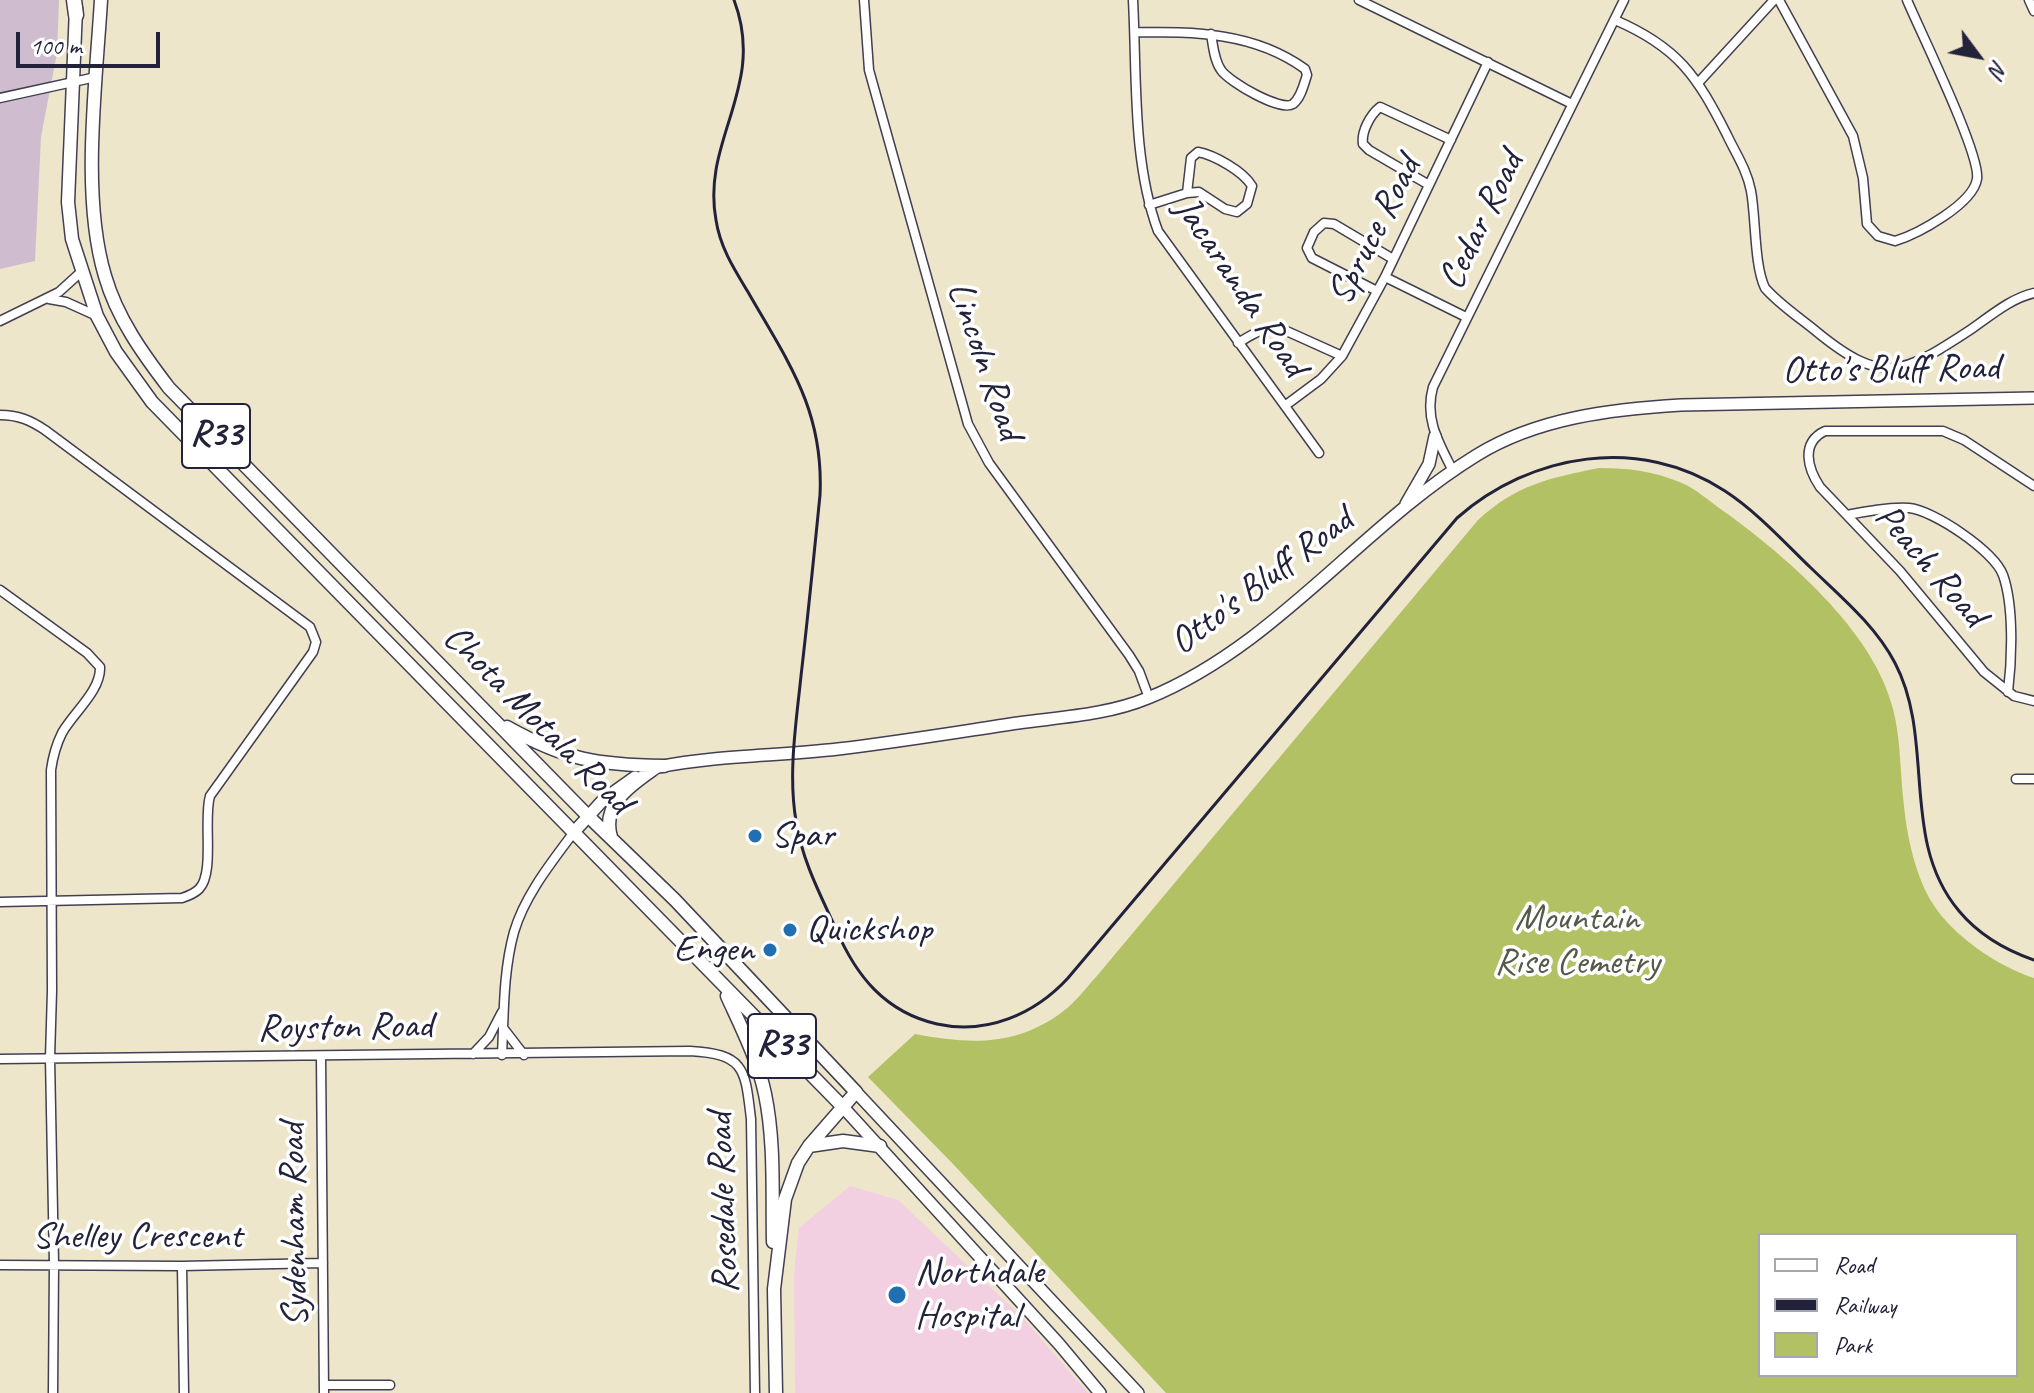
<!DOCTYPE html>
<html>
<head>
<meta charset="utf-8">
<style>
	body { margin:0 }
	#map { position:relative; width:2034px; height:1393px; overflow:hidden; background:#eee6cb; font-family:Caveat,sans-serif }
	canvas { display:block }
	.legend { position:absolute; left:1758px; top:1233px; width:260px; height:144px; box-sizing:border-box; background:#fff; border:2px solid #a7a7b1; margin:0; padding:10px 14px; list-style:none; font-size:24px; color:#22223b }
	.legend li { display:flex; align-items:center; gap:16px; height:40px }
	.legend b { width:40px; border:2px solid #a7a7b1 }
	.north { position:absolute; left:1938px; top:16px; width:80px; height:80px; -webkit-text-stroke:6px #fff; paint-order:stroke; rotate:122deg; font-size:22px; font-weight:700; line-height:32px; text-align:center; color:#22223b }
	.north::after { content:''; display:block; margin:auto; width:28px; height:36px; background:#22223b; clip-path:polygon(50% 0,100% 100%,50% 72%,0 100%) }
	.scale { position:absolute; left:16px; top:32px; width:144px; height:36px; box-sizing:border-box; border:4px solid #22223b; border-top:0; padding-left:10px; font-size:24px; line-height:28px; white-space:nowrap; color:#22223b; -webkit-text-stroke:6px #fff; paint-order:stroke }
</style>
</head>
<body>
<div id="map">
<canvas width="2034" height="1393"></canvas>
<ul class="legend">
<li><b style="height:10px;background:#fff"></b>Road</li>
<li><b style="height:10px;background:#22223b"></b>Railway</li>
<li><b style="height:22px;background:#b1c164"></b>Park</li>
</ul>
<div class="north">N</div>
<div class="scale">100 m</div>
</div>
<script>
const g = document.querySelector('canvas').getContext('2d');
g.lineJoin = 'round';
function fill(path, color) { g.fillStyle = color; g.fill(path, 'evenodd'); }
function strokePath(path, color, width, dash) { g.strokeStyle = color; g.lineWidth = width; g.lineCap = dash ? 'butt' : 'round'; g.setLineDash(dash || []); g.stroke(path); }
function drawText(font, color, halo, rows, align = 'center') {
  g.font = font + ' Caveat,sans-serif'; g.lineWidth = 7; g.setLineDash([]); g.textBaseline = 'middle'; g.strokeStyle = halo; g.fillStyle = color; for (const [text, x, y, turn = 0] of rows) {
    g.save(); g.translate(x, y); g.rotate((+turn || 0) * Math.PI / 180); g.textAlign = isNaN(turn) ? turn : align; if (halo) g.strokeText(text, 0, 0); g.fillText(text, 0, 0); g.restore();
  }
}
const built = new Path2D(`
	M850 1186 898 1200 1023 1318 1088 1393H795L794 1273 799 1228Z`);
const industrial = new Path2D(`
	M0 0H59L57 53 41 137 35 261 0 269Z`);
const green = new Path2D(`
	M1599 468C1629 468 1653 471 1682 483 1696 489 1709 501 1722 510 1785 555 1874 631 1893 709 1901 739 1900 774 1904 806 1907 837 1916 878 1933 904 1953 936 1999 967 2034 978V1393H1166L954 1165 868 1077 915 1034C968 1044 1014 1047 1061 1013 1074 1004 1085 989 1096 977L1478 520C1516 485 1549 478 1599 468ZM1760 1235H2016V1375H1760Z`);
const street = new Path2D(`
	M864 0 869 70 968 424 989 463 1129 655 1139 671 1149 698
	M1133 0C1137 75 1132 161 1158 231L1319 453
	M1359 0 1572 104
	M1779 0 1853 136 1863 178 1867 224 1878 236 1895 241C1918 234 1973 204 1977 179 1981 155 1920 31 1907 0
	M2029 0 2034 11
	M1615 20C1678 47 1697 76 1727 135 1736 154 1747 170 1751 191 1756 218 1754 265 1765 288 1780 305 1800 318 1817 332 1883 386 1903 374 1970 330 1989 317 2011 298 2034 293
	M1135 32C1195 32 1254 32 1305 69L1307 75C1304 84 1301 98 1293 104 1281 112 1229 82 1221 70 1214 60 1213 45 1211 34
	M1698 83 1774 0
	M0 98 96 77
	M1429 185 1369 150 1363 144C1361 132 1370 115 1380 107L1451 140
	M1149 205 1187 193 1191 158 1198 152C1214 155 1243 171 1252 186L1247 204 1237 212 1225 209 1199 192 1187 193
	M1385 277 1466 317
	M1377 291 1312 258 1307 248 1314 232 1324 223 1334 224 1393 259
	M49 299 66 302 97 316
	M0 321 59 292 81 272
	M1238 343C1253 334 1264 326 1282 329L1342 356
	M1286 405 1321 379 1342 356 1385 277 1488 62
	M0 415C18 415 30 420 45 430L310 627 316 642 313 652 210 796C203 819 215 873 199 889 194 894 188 896 182 898L0 902
	M1453 471C1439 443 1424 419 1433 387L1624 0
	M2034 486 1964 440 1943 431H1825C1800 443 1808 469 1820 487L1900 571 1984 672 2014 696 2034 701
	M1847 515C1867 511 1888 507 1909 508 1933 510 1994 551 2003 575 2014 606 2012 659 2008 692
	M0 590 87 653 100 667C101 691 73 713 62 733 56 745 53 756 51 770L52 991 50 1058 54 1264 53 1393
	M2016 779H2034
	M504 1029 524 1055
	M473 1054 489 1037 502 1012
	M502 1055C504 1014 503 972 514 932 525 895 551 863 574 832
	M321 1057 324 1393
	M0 1059 690 1051C746 1054 745 1070 751 1119L755 1393
	M0 1265 182 1266 323 1263
	M182 1266 184 1393
	M324 1385H390`);
const secondary = new Path2D(`
	M1406 504 1429 464 1435 436
	M658 767C718 755 778 756 838 749 898 742 958 732 1018 723 1061 717 1107 715 1148 698 1276 646 1361 526 1477 455 1537 418 1612 409 1681 405L2034 398
	M574 832 604 799 635 777
	M856 1092 1138 1393
	M842 1106 1059 1344 1100 1393`);
const primary = new Path2D(`
	M101 0C96 84 81 196 105 276 117 318 143 354 169 388L587 815 675 900 856 1092 809 1146 798 1163 785 1199 774 1289 776 1393
	M76 8 68 202 72 239 97 316 116 352 152 402 842 1106
	M507 727C566 760 597 765 664 766
	M611 837C601 804 631 785 655 768
	M727 996C741 1027 758 1060 765 1094 775 1142 772 1193 773 1242
	M809 1146 843 1141 880 1146`);
const highway = new Path2D(`
	M74 0 76 15`);
const rail = new Path2D(`
	M734 0C767 87 701 139 716 220 720 247 734 269 748 292 788 362 824 410 820 495 814 555 808 616 801 676 796 724 788 774 796 821 802 860 820 894 836 929 856 976 885 1012 937 1024 987 1035 1035 1014 1068 978L1457 518C1531 453 1640 435 1725 491 1757 512 1783 541 1811 568 1841 597 1875 625 1895 663 1936 741 1899 840 1959 911 1979 935 2005 950 2034 960`);
const markers = [
	[755,836,8,"#1f6fb2"],
	[790,930,8,"#1f6fb2"],
	[770,950,8,"#1f6fb2"],
	[897,1295,10,"#1f6fb2"]
];
const shields = [
	[216,436,68],
	[782,1046,68]
];
const shieldNames = [
	["R33",216,436],
	["R33",782,1046]
];
const streetNames = [
	["Cedar Road",1482,221,-64],
	["Spruce Road",1375,231,-63],
	["Jacaranda Road",1240,287,56],
	["Lincoln Road",984,361,71],
	["Otto's Bluff Road",1891,370,-1],
	["Peach Road",1930,566,49],
	["Otto's Bluff Road",1262,582,-37],
	["Chota Motala Road",537,720,45],
	["Royston Road",345,1028,-1],
	["Rosedale Road",724,1203,-92],
	["Sydenham Road",295,1225,-91],
	["Shelley Crescent",137,1237]
];
const poiNames = [
	["Spar",771,836],
	["Quickshop",806,930],
	["Engen",754,950,"right"],
	["Northdale",915,1273],
	["Hospital",915,1317]
];
const parkNames = [
	["Mountain",1577,919],
	["Rise Cemetry",1577,963]
];
fill(built, '#f2cfe1');
fill(industrial, '#cfbdcf');
fill(green, '#b1c164');
strokePath(street, '#413f51', 11);
strokePath(secondary, '#413f51', 14);
strokePath(primary, '#413f51', 15);
strokePath(highway, '#413f51', 17);
strokePath(street, '#fff', 8);
strokePath(secondary, '#fff', 11);
strokePath(primary, '#fff', 12);
strokePath(highway, '#fff', 14);
strokePath(rail, '#22223b', 3);
for (const [x, y, r, color] of markers) { const dot = new Path2D(); dot.arc(x, y, r, 0, 2 * Math.PI); g.fillStyle = color; g.fill(dot); strokePath(dot, '#fff', 3); }
for (const [x, y, w] of shields) { const box = new Path2D(); box.roundRect(x - w / 2, y - 32, w, 64, 6); g.fillStyle = '#fff'; g.fill(box); strokePath(box, '#22223b', 2); }
drawText('bold 36px', '#22223b', null, shieldNames);
drawText('38px', '#22223b', '#fff', streetNames);
drawText('38px', '#22223b', '#fff', poiNames, 'left');
drawText('38px', '#545a49', '#fff', parkNames);
</script>
</body>
</html>
